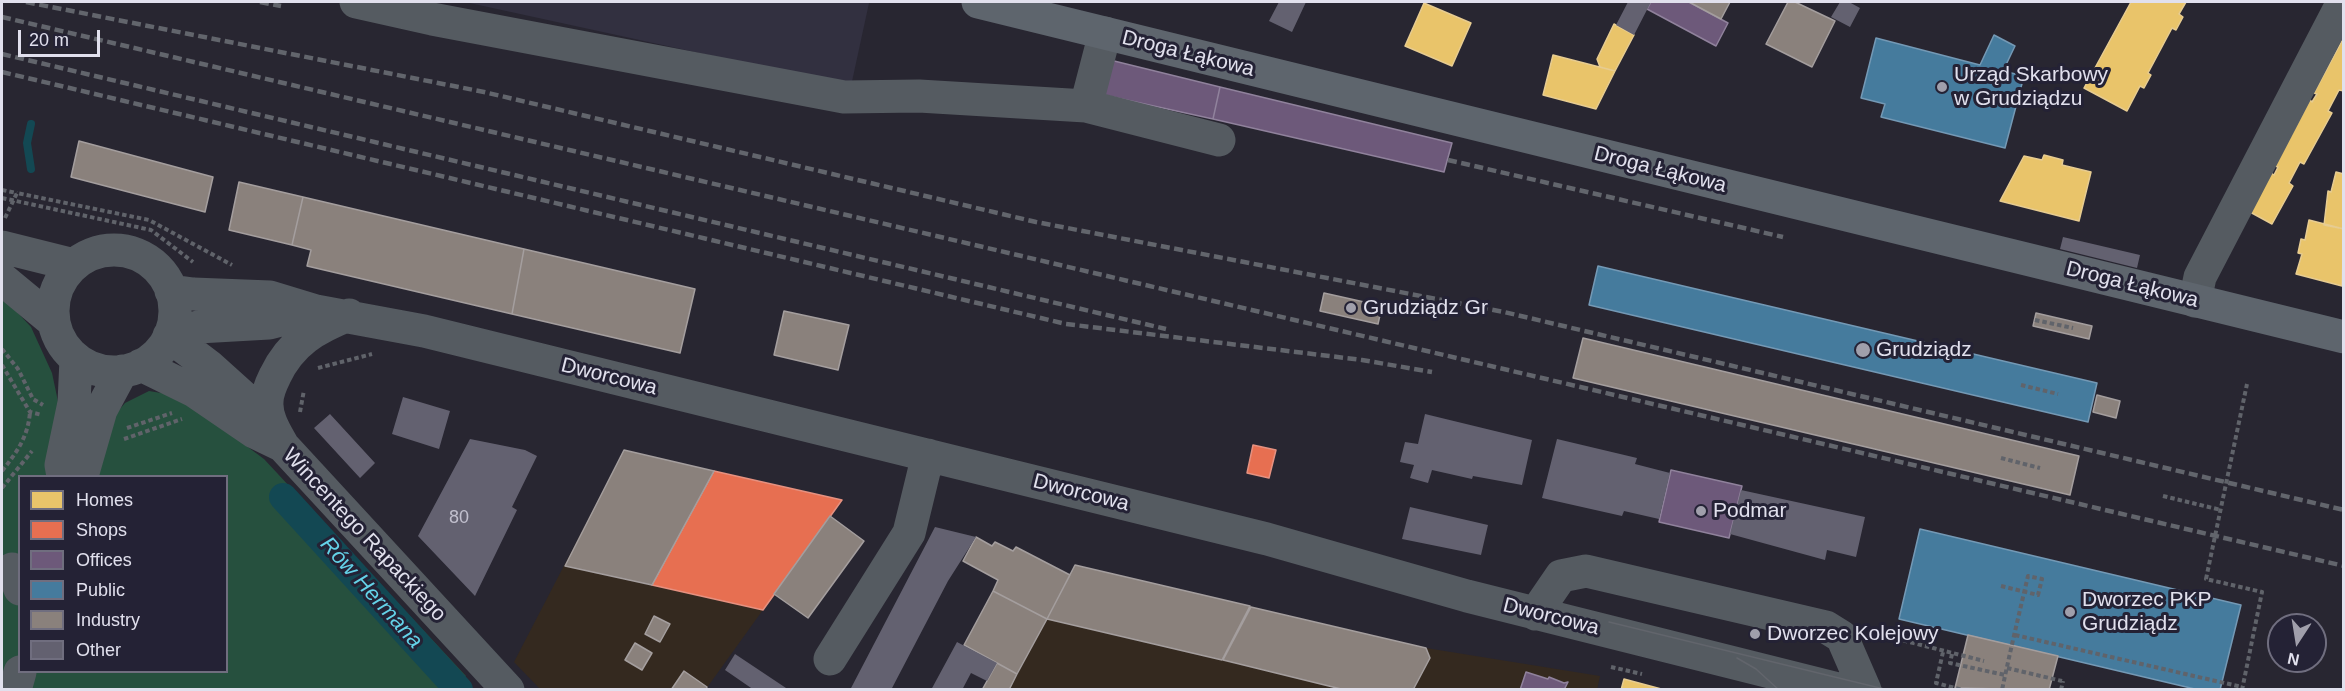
<!DOCTYPE html>
<html>
<head>
<meta charset="utf-8">
<style>
	body { margin:0 }
	#map { position:relative; width:2345px; height:691px; overflow:hidden; background:#282631; font-family:Helvetica,sans-serif }
	canvas { display:block }
	.frame { position:absolute; inset:0; border:3px solid #e1e0ed; pointer-events:none }
	.legend { position:absolute; left:18px; top:475px; width:210px; height:198px; box-sizing:border-box; background:#242235; border:2px solid #706e7f; margin:0; padding:8px 10px; list-style:none; font-size:18px; color:#e1e0ed }
	.legend li { display:flex; align-items:center; gap:12px; height:30px }
	.legend b { width:30px; border:2px solid #706e7f }
	.north { position:absolute; left:2267px; top:613px; width:60px; height:60px; box-sizing:border-box; background:#242235; border:2px solid #706e7f; border-radius:50%; rotate:192deg; font-size:16px; font-weight:700; line-height:24px; text-align:center; color:#e1e0ed }
	.north::after { content:''; display:block; margin:auto; width:21px; height:27px; background:#a09fab; clip-path:polygon(50% 0,100% 100%,50% 72%,0 100%) }
	.scale { position:absolute; left:18px; top:30px; width:82px; height:27px; box-sizing:border-box; border:3px solid #e1e0ed; border-top:0; padding-left:8px; font-size:18px; line-height:21px; white-space:nowrap; color:#e1e0ed; -webkit-text-stroke:4px #242235; paint-order:stroke }
</style>
</head>
<body>
<div id="map">
<canvas width="2345" height="691"></canvas>
<div class="frame"></div>
<ul class="legend">
<li><b style="height:16px;background:#e9c46a"></b>Homes</li>
<li><b style="height:16px;background:#e76f51"></b>Shops</li>
<li><b style="height:16px;background:#6d597a"></b>Offices</li>
<li><b style="height:16px;background:#457b9d"></b>Public</li>
<li><b style="height:16px;background:#8a817c"></b>Industry</li>
<li><b style="height:16px;background:#636170"></b>Other</li>
</ul>
<div class="north">N</div>
<div class="scale">20 m</div>
</div>
<script>
const g = document.querySelector('canvas').getContext('2d');
g.lineJoin = 'round';
function fill(path, color) { g.fillStyle = color; g.fill(path, 'evenodd'); }
function strokePath(path, color, width, dash) { g.strokeStyle = color; g.lineWidth = width; g.lineCap = dash ? 'butt' : 'round'; g.setLineDash(dash || []); g.stroke(path); }
function drawText(font, color, halo, rows, align = 'center') {
  g.font = font + ' Helvetica,sans-serif'; g.lineWidth = 6; g.setLineDash([]); g.textBaseline = 'middle'; g.strokeStyle = halo; g.fillStyle = color; for (const [text, x, y, turn = 0] of rows) {
    g.save(); g.translate(x, y); g.rotate((+turn || 0) * Math.PI / 180); g.textAlign = isNaN(turn) ? turn : align; if (halo) g.strokeText(text, 0, 0); g.fillText(text, 0, 0); g.restore();
  }
}
const commercial = new Path2D(`
	M465 2H864L869 3 851 86Z`);
const industrial = new Path2D(`
	M624 450 842 500 706 689H540L514 662Z
	M1075 565 1426 648 1600 676 1597 690H1009Z`);
const green = new Path2D(`
	M2 296 31 327 52 373 60 411 107 424 125 403 149 391 179 396 264 459 466 676 452 690 2 689ZM20 476H226V672H20Z`);
const homes = new Path2D(`
	M2131 2H2186L2179 14 2183 17 2176 30 2172 28 2148 73 2151 75 2144 88 2140 86 2127 111 2084 88Z
	M1424 3 1471 23 1452 66 1405 46Z
	M1614 24 1634 35 1615 71 1600 67 1597 59Z
	M2344 37V91L2339 90 2328 111 2332 113 2304 164 2300 162 2289 183 2293 186 2272 224 2250 212 2271 173 2274 175 2278 167 2275 166 2310 100 2312 102 2317 94 2314 93Z
	M1553 55 1615 71 1596 109 1543 95Z
	M2044 155 2063 160 2062 165 2091 172 2079 221 2000 201 2024 156 2042 160Z
	M2336 172 2344 174V229L2324 225 2328 191 2331 192Z
	M2309 220 2344 229 2342 286 2296 274 2302 254 2298 253 2301 239 2305 240Z
	M1624 679 1665 690H1621Z`);
const shops = new Path2D(`
	M1253 445 1276 450 1269 478 1247 473Z
	M714 471 842 500 763 610 652 585Z`);
const offices = new Path2D(`
	M1651 2H1689L1728 23 1716 46 1647 9Z
	M1106 59 1220 87 1213 119 1099 94Z
	M1220 87 1452 143 1444 172 1213 119Z
	M1671 470 1742 486 1729 538 1659 522Z
	M1526 672 1548 679 1549 677 1564 683 1568 682 1564 690H1520Z`);
const public = new Path2D(`
	M1994 35 2015 46 2003 71 2024 76 2005 148 1881 117 1885 104 1861 98 1876 38 1980 65Z
	M1598 266 2097 383 2088 422 1589 305Z
	M1920 529 2241 605 2220 690H2199L1899 619Z`);
const industry = new Path2D(`
	M1689 2H1730L1721 19Z
	M1788 2H1795L1835 21 1812 67 1766 44Z
	M79 141 213 177 205 212 71 177Z
	M239 182 303 197 292 245 229 230Z
	M303 197 524 249 512 314 307 266 311 250 292 245Z
	M524 249 695 289 680 353 512 314Z
	M1324 293 1382 306 1378 324 1320 311Z
	M784 311 849 325 838 370 774 355Z
	M2036 313 2092 326 2089 339 2033 326Z
	M1583 338 2079 456 2070 495 1573 378Z
	M2097 395 2120 401 2116 418 2093 412Z
	M624 450 714 471 652 585 565 566Z
	M830 516 864 541 808 618 774 594Z
	M976 537 992 546 995 542 1013 551 1016 547 1070 575 1047 619 993 591 998 580 963 561Z
	M1075 565 1250 606 1222 660 1047 619Z
	M993 591 1047 619 1017 674 964 645Z
	M1251 607 1426 648 1430 658 1413 690H1345L1223 660Z
	M654 616 670 624 660 642 645 634Z
	M1968 635 2058 656 2049 690 1955 688Z
	M635 643 652 653 642 670 625 660Z
	M997 663 1017 674 1009 690H982Z
	M684 671 707 687 706 690H671Z`);
const stream = new Path2D(`
	M31 124 27 143 31 169`);
const canal = new Path2D(`
	M283 497 459 690`);
const building = new Path2D(`
	M1279 2H1306L1292 32 1269 21Z
	M1628 2H1651L1634 35 1616 25Z
	M1840 2H1849L1860 8 1850 27 1831 17Z
	M2063 237 2140 255 2137 268 2060 249Z
	M403 397 450 411 439 449 392 434Z
	M330 414 375 463 360 478 314 428Z
	M1425 414 1532 440 1522 485 1473 476 1472 479 1432 470 1428 483 1410 478 1414 465 1400 462 1405 442 1418 444Z
	M470 439 525 450 537 456 512 507 517 510 475 596 418 536Z
	M1557 439 1637 458 1635 464 1670 473 1659 519 1624 511 1622 516 1542 498Z
	M1741 490 1865 517 1856 557 1827 550 1825 560 1730 534Z
	M1410 507 1488 525 1481 555 1402 539Z
	M935 527 976 537 948 581 891 690H850Z
	M957 642 997 663 987 681 971 673 962 690H931Z
	M735 654 789 690H754L725 670Z`);
const path = new Path2D(`
	M2 190 17 193
	M2 198 151 230 193 262
	M5 218 17 193 149 220 232 265
	M2035 320 2073 328
	M2 349 18 369 33 399 43 405
	M2 365 30 412 42 415
	M318 368 372 354
	M2021 385 2058 394
	M300 412 304 390
	M127 428 172 413
	M124 439 182 419
	M2001 458 2040 468
	M2 471C17 452 28 437 30 412
	M2 488 32 451
	M2163 496 2221 510
	M2001 586 2038 595 2042 579 2028 576C2019 614 2010 652 2002 690
	M1874 633 1984 661
	M2015 635 2242 687
	M1943 652 1936 683 1963 690
	M1952 654 1950 663 2005 675
	M1611 667 1642 674
	M2007 668 2062 681
	M2061 690 2063 681
	M2242 690 2262 592 2206 579 2247 384`);
const minor = new Path2D(`
	M356 2 432 19 844 97 919 96 1086 106
	M1105 33 1086 106 1219 140
	M2 247 74 265
	M53 311a61 61 0 1 1 122 0a61 61 0 1 1-122 0Z
	M2 279 54 322
	M171 291 193 294 270 297 316 311 424 331 1267 539 1467 596 1842 690
	M2195 301 2200 277 2343 2
	M169 336 198 327 269 323 316 311
	M169 336 210 367 270 421
	M141 365 194 391 254 432 283 446 508 690
	M283 446C276 433 266 418 267 402 267 393 271 384 275 376 291 342 316 328 349 315
	M63 476 61 465 74 403 76 359
	M82 476 101 410 122 371
	M12 569 20 589
	M1535 614 1561 576 1586 571 1826 627 1842 637 1865 690
	M830 659 909 533 928 455
	M15 690 20 672`);
const major = new Path2D(`
	M978 2 2344 337`);
const tram = new Path2D(`
	M1609 622 1888 690
	M1737 658 1756 669 1779 690`);
const rail = new Path2D(`
	M26 2 484 92 1036 222 1504 312 2344 510
	M260 2 281 6
	M2 17 2344 566
	M2 54 1166 329
	M2 72 1066 324 1362 360 1432 372
	M1448 160 1783 237`);
const markers = [
	[1942,87,6,"#a09fab"],
	[1351,308,6,"#a09fab"],
	[1863,350,8,"#a09fab"],
	[1701,511,6,"#a09fab"],
	[2070,612,6,"#a09fab"],
	[1755,634,6,"#a09fab"]
];
const numberNames = [
	["80",459,518]
];
const streetNames = [
	["Droga Łąkowa",1188,54,14],
	["Droga Łąkowa",1660,170,14],
	["Droga Łąkowa",2132,285,14],
	["Dworcowa",609,377,14],
	["Dworcowa",1081,493,14],
	["Wincentego Rapackiego",364,535,47],
	["Dworcowa",1551,617,14]
];
const poiNames = [
	["Urząd Skarbowy",1954,75],
	["w Grudziądzu",1954,99],
	["Grudziądz Gr",1363,308],
	["Grudziądz",1876,350],
	["Podmar",1713,511],
	["Dworzec PKP",2082,600],
	["Grudziądz",2082,624],
	["Dworzec Kolejowy",1767,634]
];
const waterNames = [
	["Rów Hermana",371,593,48]
];
fill(commercial, '#323040');
fill(industrial, '#34291f');
fill(green, '#26503e');
fill(homes, '#e9c46a');
strokePath(homes, '#e7cc91', 1.5);
fill(shops, '#e76f51');
strokePath(shops, '#e59180', 1.5);
fill(offices, '#6d597a');
strokePath(offices, '#90829c', 1.5);
fill(public, '#457b9d');
strokePath(public, '#7499b5', 1.5);
fill(industry, '#8a817c');
strokePath(industry, '#a49e9e', 1.5);
strokePath(stream, '#134853', 8);
strokePath(canal, '#134853', 28);
fill(building, '#636170');
strokePath(path, '#60636a', 4, [4.5, 3]);
strokePath(minor, '#555b61', 33);
strokePath(major, '#5e656d', 33);
strokePath(tram, '#62656c', 1.5);
strokePath(rail, '#62656c', 4.5, [9, 4.5]);
for (const [x, y, r, color] of markers) { const dot = new Path2D(); dot.arc(x, y, r, 0, 2 * Math.PI); g.fillStyle = color; g.fill(dot); strokePath(dot, '#242235', 2); }
drawText('18px', '#c2c0ce', null, numberNames);
drawText('21px', '#e1e0ed', '#242235', streetNames);
drawText('21px', '#e1e0ed', '#242235', poiNames, 'left');
drawText('italic 22px', '#64d2e8', '#242235', waterNames);
</script>
</body>
</html>
